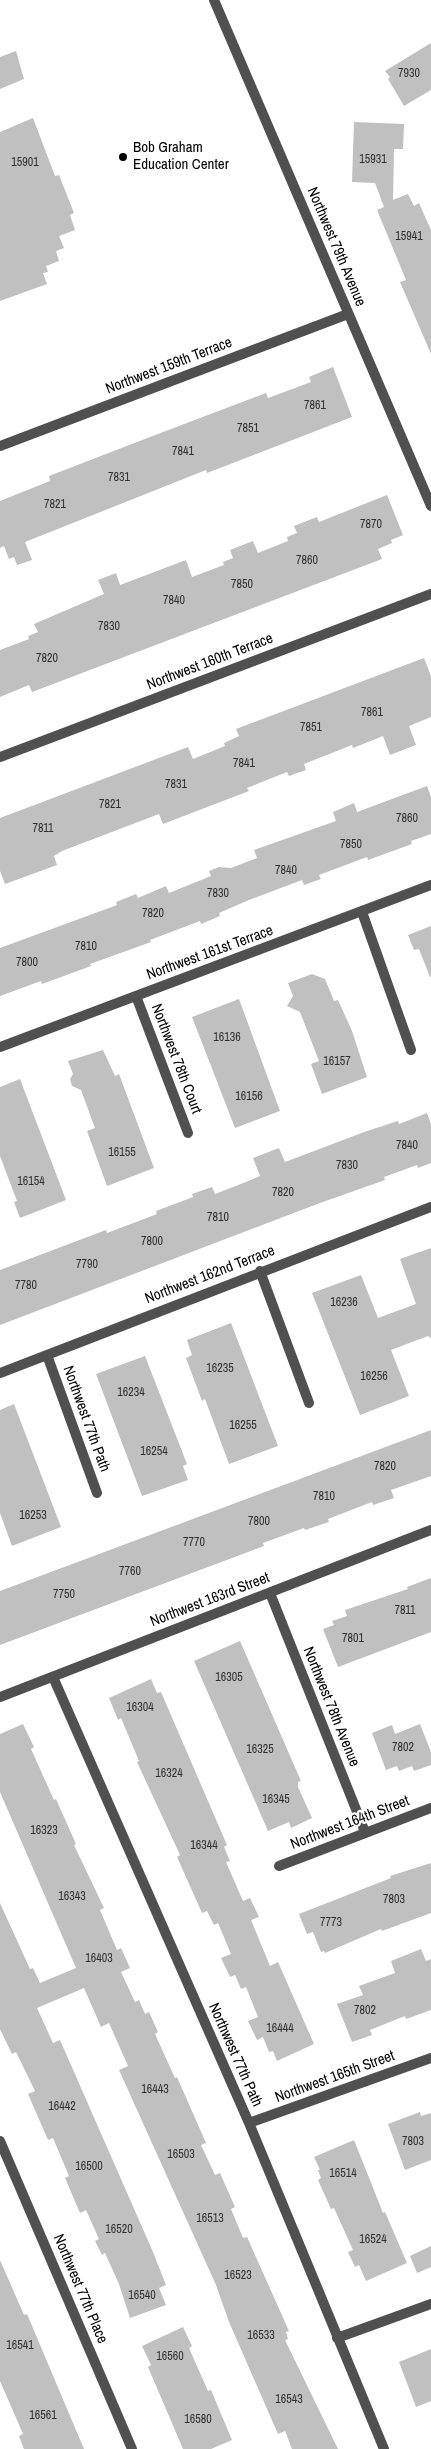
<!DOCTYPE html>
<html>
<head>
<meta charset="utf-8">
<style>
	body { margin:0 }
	canvas { display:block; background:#fff }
</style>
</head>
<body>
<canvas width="431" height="2449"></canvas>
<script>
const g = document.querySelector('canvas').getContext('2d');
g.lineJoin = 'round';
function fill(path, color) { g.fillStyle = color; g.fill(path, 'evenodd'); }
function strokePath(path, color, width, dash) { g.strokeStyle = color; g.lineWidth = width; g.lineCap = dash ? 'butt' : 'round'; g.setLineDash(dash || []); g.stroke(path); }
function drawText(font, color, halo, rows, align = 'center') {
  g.font = font + ' "Archivo Narrow",sans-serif'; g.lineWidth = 4.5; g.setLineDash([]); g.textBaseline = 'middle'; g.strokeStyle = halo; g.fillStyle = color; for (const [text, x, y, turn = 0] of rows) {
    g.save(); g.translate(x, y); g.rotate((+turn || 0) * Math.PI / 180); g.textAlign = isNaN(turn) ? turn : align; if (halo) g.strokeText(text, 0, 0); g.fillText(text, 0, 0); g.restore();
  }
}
const building = new Path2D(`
	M431 43V90L404 106 388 79 390 77 385 71Z
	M16 51 24 79 0 89V57Z
	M33 118 55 176 59 175 74 213 70 215 75 230 59 236 64 248 56 251 59 261 46 266 48 272 43 273 47 284 0 301V132Z
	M354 122 404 124 403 149H394L393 200 408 194 414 206 419 203 431 230V354L400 282 406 280 377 210 384 207 375 183 352 182Z
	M333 367 352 417 207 473 206 470 25 542 32 560 17 565 14 557 9 559 4 546 0 548V501L50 481 49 476 150 437 266 393 268 398 311 382 309 377Z
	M387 495 403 535 391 540 392 543 378 549 382 559 32 692 29 685 0 697V650L29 639 28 636 38 632 34 624 104 594 98 580 116 573 120 585 186 560 192 577 224 565 223 562 233 558 230 550 253 541 258 553 288 541 287 537 297 533 294 526 317 517 319 522Z
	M424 658 431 676V717L409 726 416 745 390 755 383 736 353 748 352 745 304 764 306 770 289 776 287 772 247 788 249 791 163 824 159 814 62 851 54 856 57 865 5 884 0 871V818L188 747 193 759 225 746 224 743 239 736 236 729Z
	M427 786 431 797V834L411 841 412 844 368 860 367 857 319 875 321 879 304 885 302 880 249 900 219 913 220 916 201 924 200 921 150 940 151 942 90 964 91 966 42 984 41 981 0 996V948L117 905 116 902 136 894 138 898 166 886 169 893 211 876 209 871 219 867 231 868 257 858 254 850 336 821 333 812 354 803 357 812Z
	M431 926V977H430L419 949 414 950 408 935Z
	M312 974 325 979 334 1001 338 1000 352 1031 367 1077 322 1094 311 1064 319 1061 300 1012 287 1006 293 996 288 983Z
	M239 999 280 1111 235 1128 192 1017Z
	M103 1050 115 1076 119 1074 154 1168 107 1186 87 1131 95 1128 81 1090 72 1086 70 1079 73 1074 68 1061Z
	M20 1079 66 1200 20 1218 14 1202 17 1201 0 1156V1087Z
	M427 1113 431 1124V1163L418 1168 417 1165 384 1177 385 1180 320 1203 0 1325V1270L106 1230 107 1233 157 1214 156 1211 193 1197 192 1194 212 1187 215 1194 246 1182 260 1176 253 1158 279 1148 285 1162 367 1131 398 1121 399 1124Z
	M431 1248V1338L428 1336 391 1350 409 1396 360 1415 312 1293 361 1275 378 1318 416 1304 400 1259Z
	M231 1323 278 1446 229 1464 205 1399 202 1401 186 1358 192 1355 187 1340Z
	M145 1356 187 1464 183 1466 188 1480 142 1496 96 1374Z
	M14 1404 61 1527 12 1546 0 1513V1410Z
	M431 1430V1476L391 1490 394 1498 373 1505 372 1502 328 1519 329 1522 305 1530 304 1528 263 1543 264 1546 0 1645V1591Z
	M431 1578V1632L338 1667 323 1629 334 1625 332 1621 347 1616 345 1610 408 1589 407 1587Z
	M240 1641 301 1781 298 1782V1787L312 1818 291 1828 289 1822 268 1831 194 1661Z
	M151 1679 157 1693 161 1692 227 1845 224 1847 230 1861 226 1862 243 1901 250 1898 259 1917 251 1920 270 1966 278 1962 314 2044 277 2061 273 2051 269 2052 263 2037 257 2040 248 2021 258 2017 246 1987 241 1989 235 1975 230 1977 221 1958 231 1954 218 1923 214 1925 207 1911 202 1913 177 1857 180 1855 137 1762 139 1761 121 1718 118 1720 109 1698Z
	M23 1724 34 1747 31 1749 54 1800 56 1799 76 1844 74 1845 104 1908 100 1910 117 1950 121 1948 130 1968 121 1972 135 2002 139 2000 145 2014 149 2012 158 2032 155 2034 175 2078 177 2077 206 2143 201 2145 215 2175 220 2173 235 2207 231 2209 243 2238 247 2237 289 2331 286 2332 288 2339 285 2340 338 2449H292L285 2431 278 2434 229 2322 216 2285 119 2070 128 2066 109 2023 101 2027 84 1988 37 2008 53 2043 60 2040 153 2252 166 2285 159 2288 166 2305 130 2318 119 2284 105 2253 102 2255 95 2241 99 2239 86 2210 80 2213 65 2178 69 2176 53 2138 48 2140 28 2094 35 2091 16 2052 12 2054 0 2029V1903L30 1969 33 1968 40 1983 76 1968 0 1792V1734Z
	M420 1724 431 1752V1765L414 1771 412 1766 399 1771 397 1766 386 1770 372 1733 392 1725 395 1734Z
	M431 1863V1913L382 1931 381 1929 325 1953 324 1951 321 1952 313 1932 307 1934 299 1914 391 1878 390 1876Z
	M421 1949 426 1961 431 1959V2010L406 2019 405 2016 370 2030 372 2035 352 2042 337 2004 363 1995 359 1986 395 1973 391 1961Z
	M420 2112 421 2116 431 2113V2160L405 2170 388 2124Z
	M354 2140 383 2213 385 2212 407 2263 366 2281 359 2265 355 2267 348 2252 353 2250 334 2208 331 2209 318 2180 321 2178 318 2170H320L314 2157Z
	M431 2246V2267L417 2273 410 2256Z
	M0 2260 24 2315 27 2314 84 2449H24L19 2436 23 2434 0 2381Z
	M183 2327 192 2346 189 2348 208 2391 211 2390 232 2440 211 2449H183L148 2367 151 2365 142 2346Z
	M431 2349V2401L416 2407 399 2362Z`);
const minor = new Path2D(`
	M214 0 431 506
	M0 446 348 314
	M0 757 431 594
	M362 912 411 1050
	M136 996 188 1133
	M0 1047 431 885
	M260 1271 309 1403
	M47 1355 97 1493
	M0 1373 431 1207
	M270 1593 365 1832
	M53 1677 249 2123 384 2449
	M0 1697 431 1530
	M279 1866 431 1808
	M249 2123 431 2058
	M0 2141 132 2449
	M337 2338 431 2304`);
const markers = [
	[123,157,5,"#000"]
];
const numberNames = [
	["7930",409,74],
	["15931",373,160],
	["15901",25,163],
	["15941",409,237],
	["7861",315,406],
	["7851",248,429],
	["7841",183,452],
	["7831",119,478],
	["7821",55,505],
	["7870",371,525],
	["7860",307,561],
	["7850",242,585],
	["7840",174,601],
	["7830",109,627],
	["7820",47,659],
	["7861",372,713],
	["7851",311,728],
	["7841",244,764],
	["7831",176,785],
	["7821",110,805],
	["7860",407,819],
	["7811",43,829],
	["7850",351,845],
	["7840",286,871],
	["7830",218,894],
	["7820",153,914],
	["7810",86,947],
	["7800",27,963],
	["16136",227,1038],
	["16157",337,1062],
	["16156",249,1097],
	["7840",407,1146],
	["16155",122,1153],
	["7830",347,1166],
	["16154",31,1182],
	["7820",283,1193],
	["7810",218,1218],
	["7800",152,1242],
	["7790",87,1265],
	["7780",26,1286],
	["16236",344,1303],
	["16235",220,1369],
	["16256",374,1377],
	["16234",131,1393],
	["16255",243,1426],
	["16254",154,1452],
	["7820",385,1467],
	["7810",324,1497],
	["16253",33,1516],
	["7800",259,1522],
	["7770",194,1543],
	["7760",130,1572],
	["7750",64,1595],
	["7811",405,1611],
	["7801",353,1639],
	["16305",229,1678],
	["16304",140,1708],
	["7802",403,1748],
	["16325",260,1750],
	["16324",169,1774],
	["16345",276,1800],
	["16323",44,1831],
	["16344",204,1846],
	["16343",72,1897],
	["7803",394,1900],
	["7773",331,1923],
	["16403",99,1959],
	["7802",365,2011],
	["16444",280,2029],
	["16443",155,2090],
	["16442",62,2107],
	["7803",413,2142],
	["16503",181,2155],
	["16500",89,2167],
	["16514",343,2174],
	["16513",210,2219],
	["16520",119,2230],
	["16524",373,2240],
	["16523",238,2276],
	["16540",142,2296],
	["16533",261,2336],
	["16541",20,2346],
	["16560",170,2357],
	["16543",289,2400],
	["16561",43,2416],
	["16580",198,2420]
];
const poiNames = [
	["Bob Graham",133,148],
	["Education Center",133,165]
];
const streetNames = [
	["Northwest 79th Avenue",336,247,67],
	["Northwest 159th Terrace",169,366,-21],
	["Northwest 160th Terrace",210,662,-21],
	["Northwest 161st Terrace",210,953,-20],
	["Northwest 78th Court",176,1059,69],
	["Northwest 162nd Terrace",210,1275,-21],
	["Northwest 77th Path",86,1419,70],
	["Northwest 163rd Street",210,1600,-21],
	["Northwest 78th Avenue",331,1707,68],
	["Northwest 164th Street",350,1823,-21],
	["Northwest 77th Path",235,2055,66],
	["Northwest 165th Street",335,2077,-20],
	["Northwest 77th Place",80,2289,67]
];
fill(building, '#c0c0c0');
strokePath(minor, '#505050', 10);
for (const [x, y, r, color] of markers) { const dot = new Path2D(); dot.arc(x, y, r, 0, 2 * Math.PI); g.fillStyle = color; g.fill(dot); strokePath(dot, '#fff', 2); }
drawText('12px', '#303030', null, numberNames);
drawText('15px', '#000', '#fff', poiNames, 'left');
drawText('15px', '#000', '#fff', streetNames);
</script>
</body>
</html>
